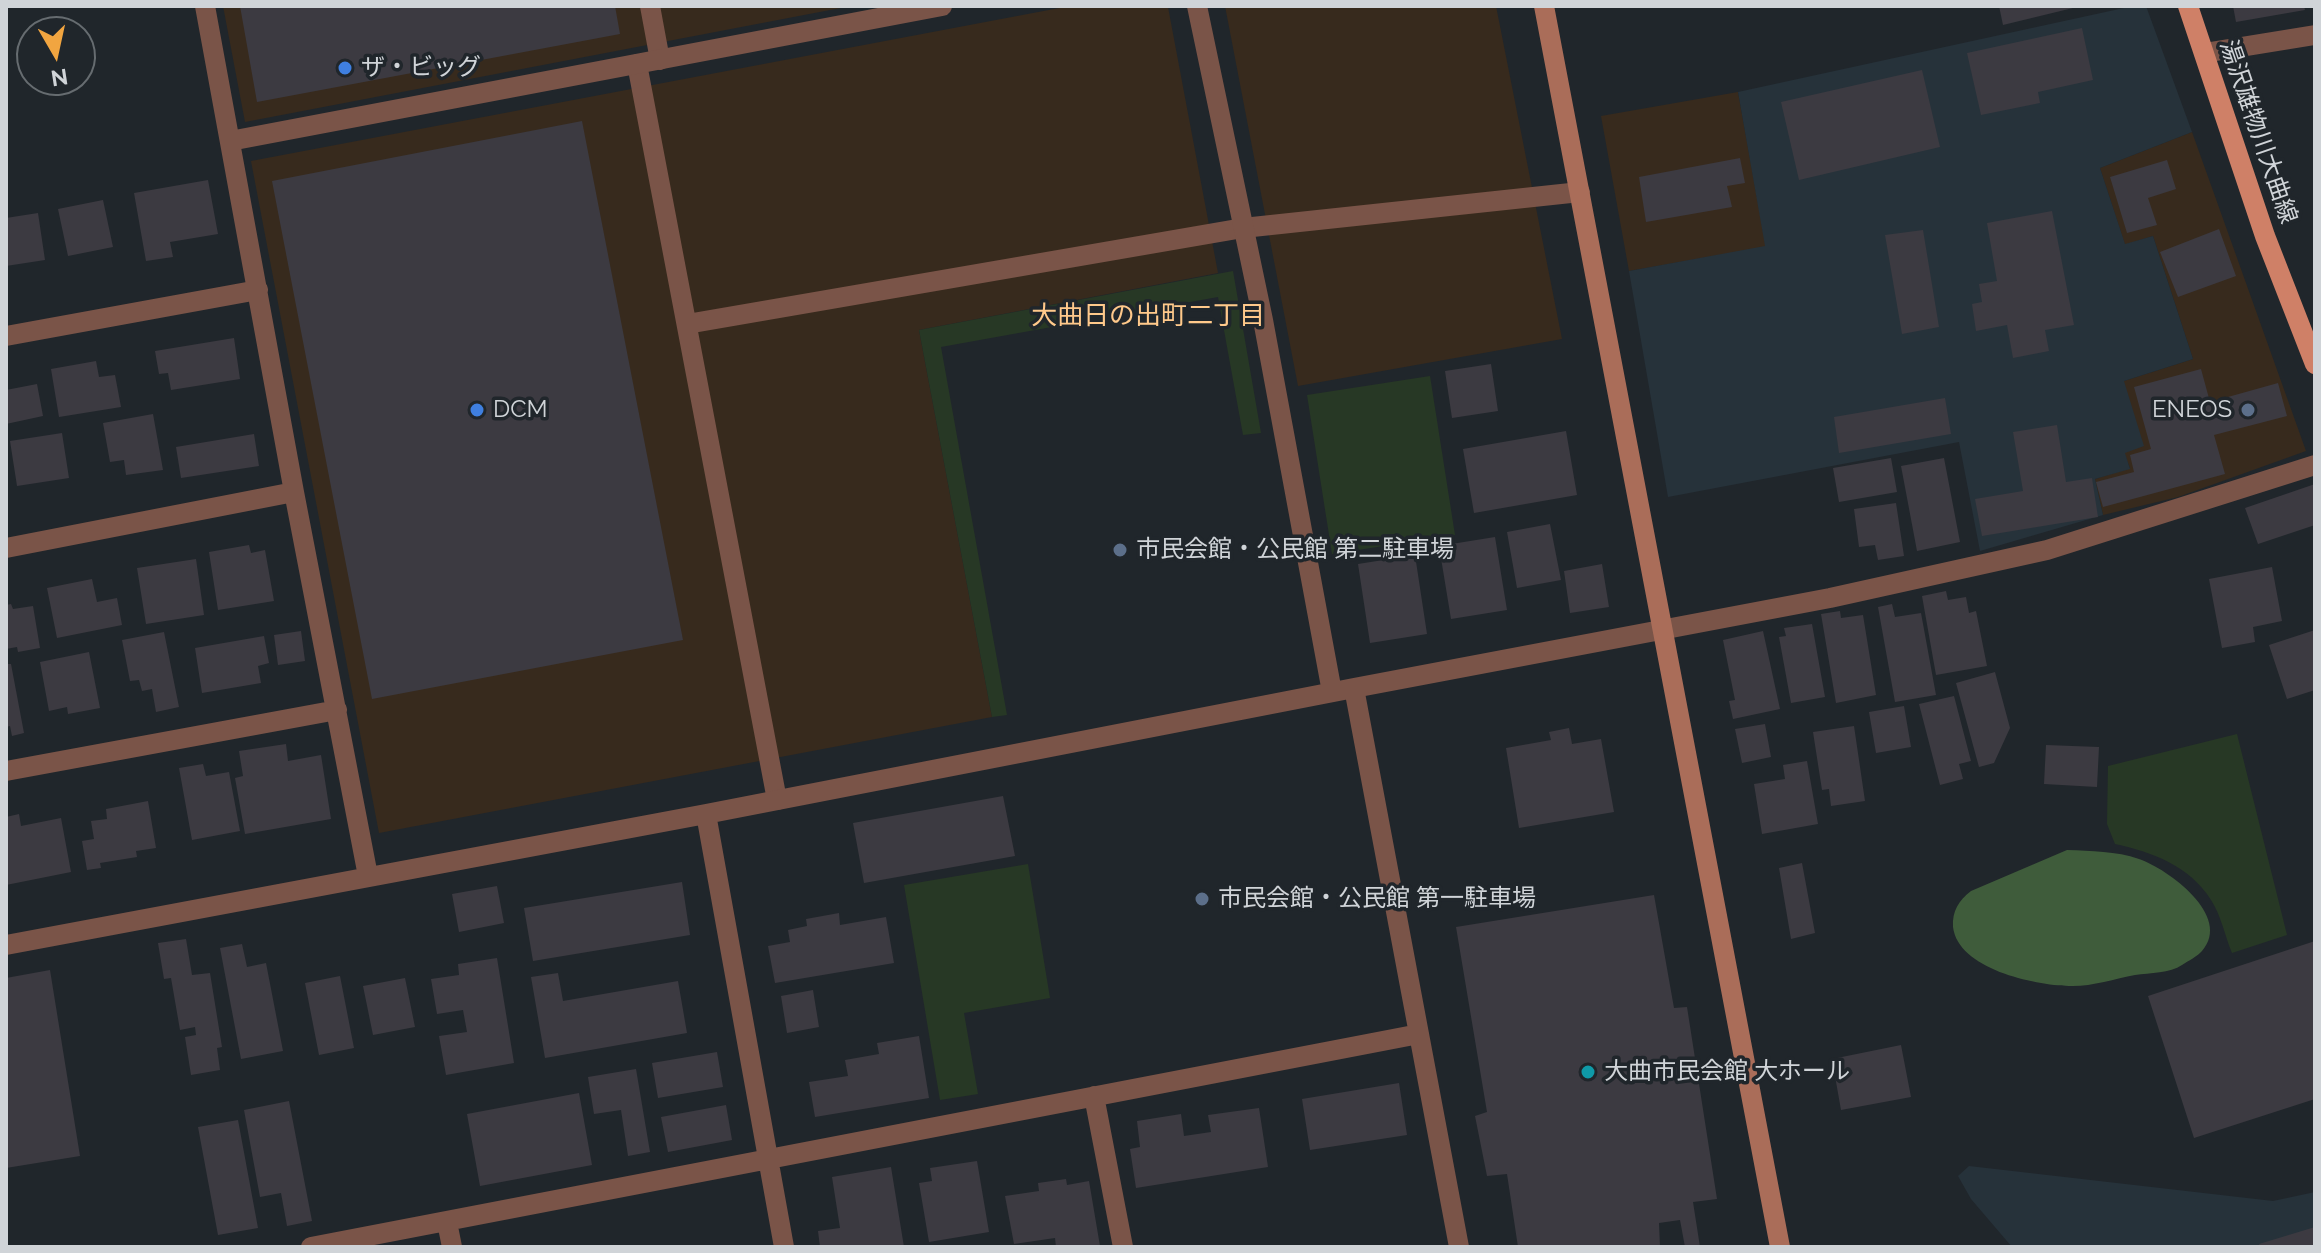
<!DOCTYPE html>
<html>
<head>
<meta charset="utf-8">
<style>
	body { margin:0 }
	#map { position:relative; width:2321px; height:1253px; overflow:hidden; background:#20262b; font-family:Raleway,sans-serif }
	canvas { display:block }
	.frame { position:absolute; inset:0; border:8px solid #d0d4d8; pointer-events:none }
	.north { position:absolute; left:16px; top:16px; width:80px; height:80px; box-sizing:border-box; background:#20262b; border:2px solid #666c70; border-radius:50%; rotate:171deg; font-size:22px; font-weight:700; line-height:32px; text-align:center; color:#d0d4d8 }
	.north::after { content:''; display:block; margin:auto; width:28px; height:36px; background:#f1a540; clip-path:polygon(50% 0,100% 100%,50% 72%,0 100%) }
</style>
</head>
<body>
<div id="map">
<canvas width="2321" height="1253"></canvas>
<div class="frame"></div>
<div class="north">N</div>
</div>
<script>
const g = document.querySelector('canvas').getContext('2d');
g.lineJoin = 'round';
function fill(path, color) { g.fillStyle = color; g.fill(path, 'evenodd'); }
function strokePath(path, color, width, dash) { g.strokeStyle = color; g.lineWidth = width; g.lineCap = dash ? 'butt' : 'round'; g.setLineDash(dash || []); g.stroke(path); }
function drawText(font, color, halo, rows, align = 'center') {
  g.font = font + ' Raleway,"Noto Sans JP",sans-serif'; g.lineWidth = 7; g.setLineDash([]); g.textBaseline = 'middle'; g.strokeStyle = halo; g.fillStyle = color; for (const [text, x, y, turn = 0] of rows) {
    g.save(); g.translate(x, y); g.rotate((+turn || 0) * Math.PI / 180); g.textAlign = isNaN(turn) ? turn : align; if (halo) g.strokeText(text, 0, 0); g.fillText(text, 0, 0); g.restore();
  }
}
const commercial = new Path2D(`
	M223 6H851L245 122Z
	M1070 6 1168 7 1218 273 919 330 992 717 379 833 251 161Z
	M1225 6H1496L1562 339 1298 386Z
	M1738 92 1766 247 1629 271 1601 116Z
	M2192 132 2306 451 2178 497 2103 515 2095 479 2130 468 2124 453V381L2193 359 2153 236 2125 245 2100 168Z`);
const built = new Path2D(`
	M2133 6H2146L2192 132 2100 168 2125 244 2153 236 2193 359 2124 381 2144 446 2125 453 2130 469 2095 479 2103 515 1980 551 1959 442 1668 497 1629 271 1765 246 1738 92Z
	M1969 1166 2273 1201 2315 1192V1247H2012L1971 1199 1958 1176Z`);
const green = new Path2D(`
	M1233 271 1261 433 1243 435 1218 297 941 347 1007 715 992 717 919 330Z
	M1430 376 1455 535 1332 554 1307 395Z
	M2237 734 2287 935 2232 953C2225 936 2221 915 2211 900 2190 866 2152 852 2115 844L2107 824 2108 766Z
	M1028 864 1050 998 964 1013 978 1094 940 1100 904 885Z`);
const forest = new Path2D(`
	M2067 850C2091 851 2116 851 2139 859 2168 869 2233 916 2202 951 2198 956 2188 961 2182 965 2170 973 2150 973 2135 975 2114 979 2090 987 2069 986 2034 985 1958 969 1953 927 1952 911 1959 900 1971 891Z`);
const building = new Path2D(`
	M240 6H615L620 34 257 102Z
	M1999 6H2076L2077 7 2003 25Z
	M2233 6H2304L2305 10 2236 22Z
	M2082 28 2093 80 2038 92 2040 103 1981 115 1967 53Z
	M1922 70 1940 147 1799 180 1781 102Z
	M582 121 683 640 372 699 272 181Z
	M1740 158 1745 183 1727 186 1732 207 1646 222 1639 177Z
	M2167 160 2176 189 2148 198 2157 225 2127 233 2110 177Z
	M208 180 218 234 170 242 173 257 146 261 134 193Z
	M103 200 113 247 68 256 58 209Z
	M2052 211 2074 325 2045 330 2049 351 2013 358 2007 325 1976 331 1972 304 1982 302 1979 284 1997 281 1987 223Z
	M38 213 45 260 6 266V218Z
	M2219 229 2236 276 2178 297 2160 252Z
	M1923 230 1939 327 1902 334 1885 235Z
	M234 338 240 379 171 390 168 373 159 374 155 351Z
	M96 361 99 377 115 375 121 407 59 417 51 369Z
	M1491 364 1498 411 1452 418 1445 371Z
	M2201 369 2210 402 2278 383 2287 416 2214 435 2225 474 2103 507 2096 482 2134 472 2130 455 2151 449 2134 387Z
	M37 384 43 416 6 424V390Z
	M1945 398 1951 434 1839 453 1834 417Z
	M153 414 163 470 126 475 124 460 110 462 103 423Z
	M2057 425 2066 482 2092 478 2098 517 1982 536 1975 499 2023 491 2013 432Z
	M1566 431 1577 495 1474 513 1463 449Z
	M62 433 69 478 17 486 10 441Z
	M254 434 259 466 181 478 176 447Z
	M1891 458 1897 492 1839 502 1833 468Z
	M1944 458 1960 542 1917 551 1901 466Z
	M2315 484V525L2258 544 2245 508Z
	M1896 503 1904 556 1878 560 1875 545 1859 547 1854 509Z
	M1550 524 1561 580 1517 588 1507 532Z
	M1495 537 1507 610 1451 619 1439 546Z
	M249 545 251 553 265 550 274 601 218 610 209 552Z
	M1415 555 1427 634 1370 643 1358 564Z
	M196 559 204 615 146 624 137 568Z
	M1602 564 1609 607 1570 613 1564 571Z
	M2272 567 2282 621 2253 627 2255 642 2222 648 2209 579Z
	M92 579 97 602 117 598 122 625 57 638 47 588Z
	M1946 591 1948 600 1966 597 1969 613 1976 611 1987 666 1936 675 1922 596Z
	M11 604 13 609 33 606 40 648 18 652 17 647 6 649V605Z
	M1892 604 1895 617 1921 613 1936 695 1895 702 1878 607Z
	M1840 611 1841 618 1863 615 1876 695 1836 703 1821 614Z
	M1812 624 1825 697 1791 703 1779 637 1786 636 1784 628Z
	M2315 630V690L2287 699 2269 645Z
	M301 631 305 661 278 665 274 635Z
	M1763 631 1780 709 1733 719 1729 701 1735 700 1723 640Z
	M164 632 179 707 156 712 152 689 142 691 139 680 130 681 122 640Z
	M264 636 269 663 258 666 261 683 202 693 195 648Z
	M89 652 100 708 68 714 67 707 49 711 40 662Z
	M6 664H11L24 733 12 736 10 726 6 727Z
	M1995 672 2010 728 1994 763 1979 767 1956 683Z
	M1954 696 1971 761 1959 764 1963 779 1940 785 1919 704Z
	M1904 706 1911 747 1876 753 1869 712Z
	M1765 724 1771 757 1742 763 1735 729Z
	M1854 726 1865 801 1831 806 1829 789 1822 790 1813 732Z
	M1569 728 1572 744 1601 739 1614 812 1519 828 1506 748 1551 740 1549 732Z
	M286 744 288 761 321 755 331 819 245 834 235 778 243 776 239 751Z
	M2046 745 2099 747 2097 787 2044 784Z
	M1807 761 1818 824 1762 834 1754 784 1785 779 1783 765Z
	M203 764 206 776 229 772 240 831 192 840 179 768Z
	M1003 796 1015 856 864 883 853 823Z
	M148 801 156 848 136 851 137 857 100 863 101 868 87 870 82 841 94 839 91 821 107 819 106 809Z
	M19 814 21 826 61 818 71 872 6 885V817Z
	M1802 863 1815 933 1791 939 1779 868Z
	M682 882 690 935 533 961 524 908Z
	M497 886 504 923 459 932 452 894Z
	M1654 895 1674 1008 1687 1007 1717 1199 1693 1202 1700 1247H1685L1680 1220 1659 1223 1660 1247H1518L1507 1174 1487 1176 1475 1116 1487 1112 1456 927Z
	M839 913 840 925 886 917 894 963 775 983 768 946 790 942 788 930 807 926 806 919Z
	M186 939 192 975 210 973 222 1047 217 1048 220 1070 191 1075 185 1037 196 1035 195 1027 180 1030 171 978 164 979 158 943Z
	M2315 941V1099L2194 1138 2148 996Z
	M242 944 247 967 266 963 283 1051 241 1059 220 948Z
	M497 958 514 1063 446 1075 439 1036 467 1032 463 1010 437 1014 431 979 459 975 458 964Z
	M50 970 80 1156 6 1168V978Z
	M558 973 563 1001 678 981 687 1033 545 1058 531 977Z
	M340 976 354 1048 319 1055 305 983Z
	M405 978 415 1027 373 1035 363 986Z
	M813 990 819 1027 787 1033 781 996Z
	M919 1036 929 1098 815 1117 809 1082 848 1076 845 1060 879 1054 877 1043Z
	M1901 1045 1911 1097 1841 1110 1832 1059Z
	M717 1052 723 1087 658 1098 652 1063Z
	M636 1069 650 1152 628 1156 621 1110 594 1114 588 1077Z
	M1399 1083 1407 1135 1310 1150 1302 1099Z
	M579 1093 592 1165 480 1186 467 1114Z
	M289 1101 312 1221 287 1226 281 1193 260 1197 244 1110Z
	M726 1105 732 1140 668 1152 661 1117Z
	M1259 1108 1268 1167 1136 1188 1130 1149 1140 1147 1137 1121 1181 1114 1184 1136 1211 1132 1208 1115Z
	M238 1120 258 1228 218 1235 198 1127Z
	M977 1161 989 1232 929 1242 919 1183 932 1181 930 1168Z
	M891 1167 904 1247H820L818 1231 840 1228 832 1177Z
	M1066 1179 1067 1185 1089 1181 1100 1246 1056 1247 1055 1238 1014 1244 1005 1196 1039 1191 1038 1183Z
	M2315 1227V1247H2260L2259 1244Z`);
const lane = new Path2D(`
	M650 6 660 60
	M637 64 777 800
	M687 324 1243 228 1580 192`);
const street = new Path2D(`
	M205 6 294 492 368 876
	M1197 6 1263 320 1332 692
	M2204 53 2315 35
	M230 141 942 6
	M6 336 258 290
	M6 548 294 492
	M1354 688 1459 1247
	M6 771 337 710
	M706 814 784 1247
	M6 945 706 814 1354 688 1830 598 2047 550 2315 465
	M1094 1096 1123 1247
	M447 1222 452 1247
	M311 1247 1419 1034`);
const secondary = new Path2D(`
	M1544 6 1780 1247`);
const primary = new Path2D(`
	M2188 6 2265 236 2315 364`);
const markers = [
	[345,68,8,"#3f7fe0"],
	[477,410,8,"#3f7fe0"],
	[2248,410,8,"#5c6f8a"],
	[1120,550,8,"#5c6f8a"],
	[1202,899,8,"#5c6f8a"],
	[1588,1072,8,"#0f9aa8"]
];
const poiNames = [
	["ザ・ビッグ",361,68],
	["DCM",493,410],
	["ENEOS",2232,410,"right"],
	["市民会館・公民館 第二駐車場",1136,550],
	["市民会館・公民館 第一駐車場",1218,899],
	["大曲市民会館 大ホール",1604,1072]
];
const streetNames = [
	["湯沢雄物川大曲線",2258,132,71]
];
const neighbourhoodNames = [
	["大曲日の出町二丁目",1148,316]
];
fill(commercial, '#372a1d');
fill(built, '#26323a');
fill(green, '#273825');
fill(forest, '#3f5c3b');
fill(building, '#3c3a41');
strokePath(lane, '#7a5448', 20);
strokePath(street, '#7a5448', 20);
strokePath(secondary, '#aa6d59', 20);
strokePath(primary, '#cf8067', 20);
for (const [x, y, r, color] of markers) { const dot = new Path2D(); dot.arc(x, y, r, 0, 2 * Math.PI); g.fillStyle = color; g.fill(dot); strokePath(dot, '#20262b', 3); }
drawText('24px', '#d0d4d8', '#20262b', poiNames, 'left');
drawText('24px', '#d0d4d8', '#20262b', streetNames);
drawText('26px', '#ffc98b', '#20262b', neighbourhoodNames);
</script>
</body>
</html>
